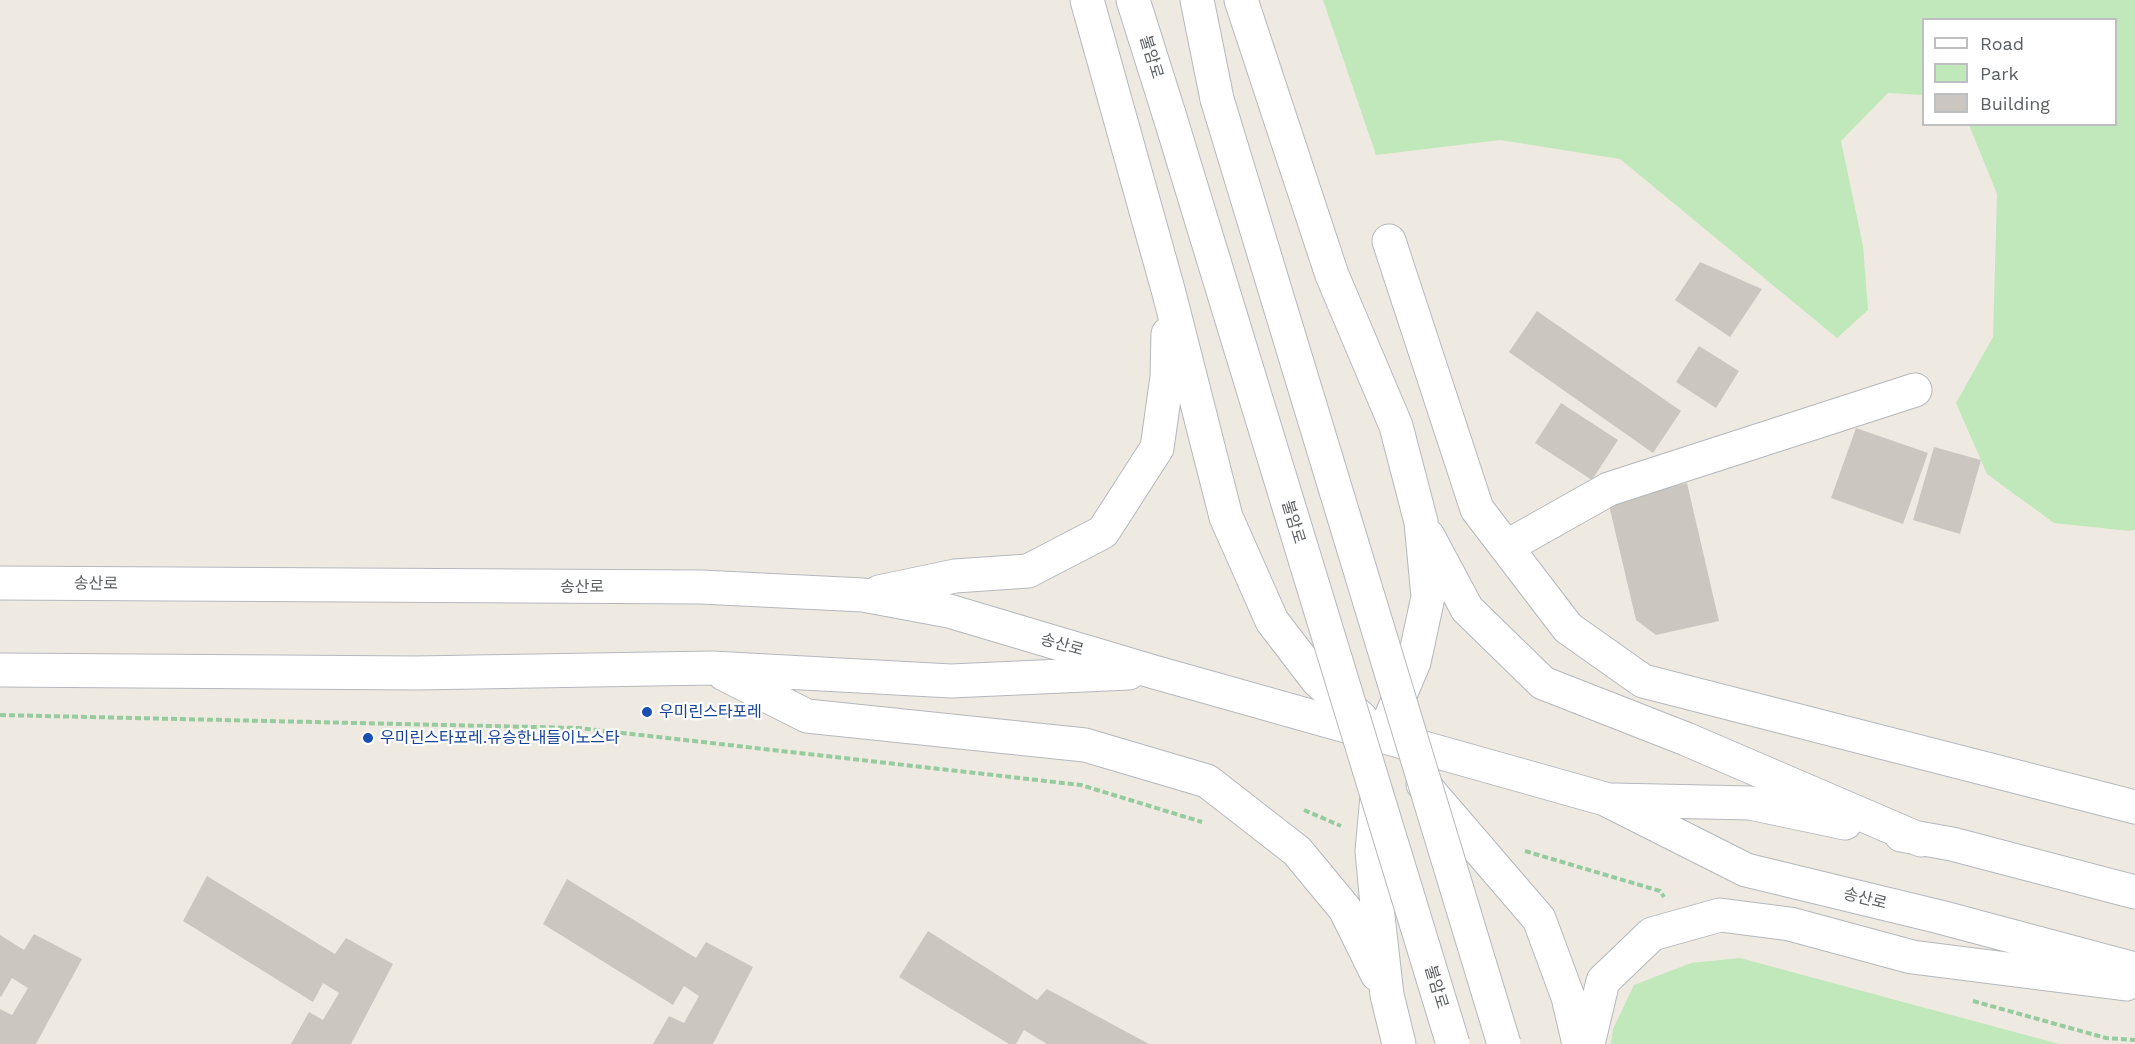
<!DOCTYPE html>
<html>
<head>
<meta charset="utf-8">
<style>
	body { margin:0 }
	#map { position:relative; width:2135px; height:1044px; overflow:hidden; background:#eeeae1; font-family:"Work Sans",sans-serif }
	canvas { display:block }
	.legend { position:absolute; left:1922px; top:18px; width:195px; height:108px; box-sizing:border-box; background:#fff; border:2px solid #bdbfc1; margin:0; padding:8px 10px; list-style:none; font-size:18px; color:#5a5f63 }
	.legend li { display:flex; align-items:center; gap:12px; height:30px }
	.legend b { width:30px; border:2px solid #bdbfc1 }
</style>
</head>
<body>
<div id="map">
<canvas width="2135" height="1044"></canvas>
<ul class="legend">
<li><b style="height:8px;background:#fff"></b>Road</li>
<li><b style="height:16px;background:#c0e8bb"></b>Park</li>
<li><b style="height:16px;background:#cbc7c0"></b>Building</li>
</ul>
</div>
<script>
const g = document.querySelector('canvas').getContext('2d');
g.lineJoin = 'round';
function fill(path, color) { g.fillStyle = color; g.fill(path, 'evenodd'); }
function strokePath(path, color, width, dash) { g.strokeStyle = color; g.lineWidth = width; g.lineCap = dash ? 'butt' : 'round'; g.setLineDash(dash || []); g.stroke(path); }
function drawText(font, color, halo, rows, align = 'center') {
  g.font = font + ' "Work Sans","Noto Sans KR",sans-serif'; g.lineWidth = 4.5; g.setLineDash([]); g.textBaseline = 'middle'; g.strokeStyle = halo; g.fillStyle = color; for (const [text, x, y, turn = 0] of rows) {
    g.save(); g.translate(x, y); g.rotate((+turn || 0) * Math.PI / 180); g.textAlign = isNaN(turn) ? turn : align; if (halo) g.strokeText(text, 0, 0); g.fillText(text, 0, 0); g.restore();
  }
}
const green = new Path2D(`
	M1323 0H2135V530L2130 531 2054 523 1987 474 1956 403 1993 337 1997 194 1969 125 2116 124V20H1924L1923 95 1888 93 1841 141 1863 246 1868 310 1837 338 1620 159 1500 140 1376 155Z
	M1740 958 2059 1044H1611L1613 1029 1634 985 1691 963Z`);
const building = new Path2D(`
	M1700 262 1762 289 1730 337 1675 300Z
	M1537 311 1681 411 1653 453 1509 352Z
	M1699 346 1739 371 1716 408 1676 382Z
	M1561 403 1618 440 1592 480 1535 443Z
	M1856 428 1928 453 1903 524 1831 498Z
	M1934 447 1981 460 1960 534 1913 520Z
	M1687 483 1719 621 1656 635 1636 620 1608 501Z
	M207 876 335 954 346 938 393 964 351 1044H291L309 1012 323 1020 339 993 323 983 313 1002 183 921Z
	M567 879 696 958 706 942 753 967 713 1044H653L669 1016 684 1023 699 996 684 986 673 1005 543 924Z
	M928 931 1037 1000 1047 989 1149 1044H1047L1024 1030 1016 1044H1009L899 977Z
	M34 934 82 959 36 1044H0V1009L12 1015 28 988 12 978 1 997 0 996V935L24 950Z`);
const path = new Path2D(`
	M0 715 579 728 1081 785 1202 822
	M1304 810 1341 826
	M1525 851 1660 891 1664 897
	M1973 1001 2106 1038 2135 1040`);
const minor = new Path2D(`
	M1087 0 1169 293 1226 517 1272 621 1318 681 1361 718
	M1133 0 1169 114
	M1197 0 1217 99
	M1241 0 1332 275 1396 426 1421 522 1428 597 1414 662 1391 717
	M1389 241 1477 509 1568 628 1643 681 2135 807
	M1428 536 1467 609 1543 683 1686 739 1921 840
	M1506 547 1609 489 1915 390
	M0 583 701 587 863 595 949 611 1154 672 1605 799 1746 870 1940 917 2135 969
	M879 592 955 576 1028 571 1103 532 1157 448 1167 377 1168 334
	M0 670 416 673 712 668 951 681 1129 673
	M724 674 807 716 1085 745 1207 781 1297 851 1345 909 1377 974
	M1423 784 1539 919 1568 997 1579 1044
	M1377 796 1372 851 1378 916 1387 995 1399 1044
	M1613 800 1750 803 1845 823
	M1901 835 1952 844 2135 892
	M1588 1044 1603 981 1652 934 1720 915 1790 924 1912 957 2126 984`);
const minorBridge = new Path2D(`
	M1217 99 1504 1044
	M1169 114 1453 1044`);
const markers = [
	[647,712,6,"#1a4fb4"],
	[368,738,6,"#1a4fb4"]
];
const streetNames = [
	["불암로",1151,57,73],
	["불암로",1293,522,73],
	["송산로",96,584,1],
	["송산로",582,587],
	["송산로",1062,645,16],
	["송산로",1865,899,14],
	["불암로",1436,987,73]
];
const transitNames = [
	["우미린스타포레",659,712],
	["우미린스타포레.유승한내들이노스타",380,738]
];
fill(green, '#c0e8bb');
fill(building, '#cbc7c0');
strokePath(minor, '#b4b8bd', 35);
strokePath(path, '#96cb9f', 4, [6, 3]);
strokePath(minor, '#fff', 33);
strokePath(minorBridge, '#b4b8bd', 35, []);
strokePath(minorBridge, '#fff', 33);
for (const [x, y, r, color] of markers) { const dot = new Path2D(); dot.arc(x, y, r, 0, 2 * Math.PI); g.fillStyle = color; g.fill(dot); strokePath(dot, '#fff', 2); }
drawText('16px', '#5a5f63', '#fff', streetNames);
drawText('16px', '#164399', '#fff', transitNames, 'left');
</script>
</body>
</html>
